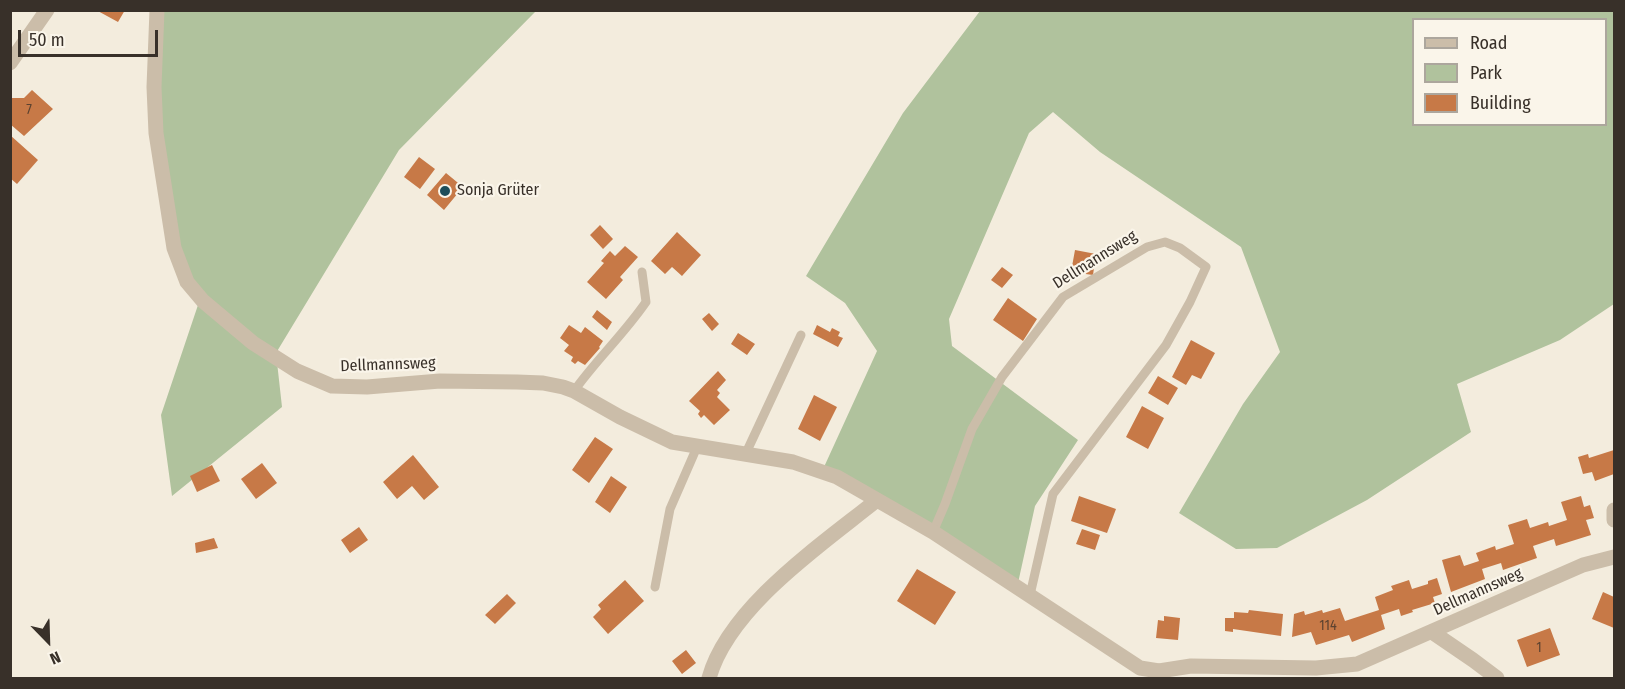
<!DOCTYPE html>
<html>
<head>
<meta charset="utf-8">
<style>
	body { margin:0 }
	#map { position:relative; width:1625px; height:689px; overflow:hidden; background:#f3ecdd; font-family:"Fira Sans Condensed",sans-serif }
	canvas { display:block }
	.frame { position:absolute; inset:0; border:12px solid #383029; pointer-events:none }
	.legend { position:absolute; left:1412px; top:18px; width:195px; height:108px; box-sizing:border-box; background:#faf5ea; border:2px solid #aca69d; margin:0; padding:8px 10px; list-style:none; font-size:18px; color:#383029 }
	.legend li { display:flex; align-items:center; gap:12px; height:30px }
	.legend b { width:30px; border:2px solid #aca69d }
	.north { position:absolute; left:18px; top:611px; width:60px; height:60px; -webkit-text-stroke:4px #faf5ea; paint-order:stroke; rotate:157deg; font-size:16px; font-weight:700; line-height:24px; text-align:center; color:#383029 }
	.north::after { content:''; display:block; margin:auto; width:21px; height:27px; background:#383029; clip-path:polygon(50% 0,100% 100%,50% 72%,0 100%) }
	.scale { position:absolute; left:18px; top:30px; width:140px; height:27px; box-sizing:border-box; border:3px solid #383029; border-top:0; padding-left:8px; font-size:18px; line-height:21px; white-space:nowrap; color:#383029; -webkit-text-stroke:4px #faf5ea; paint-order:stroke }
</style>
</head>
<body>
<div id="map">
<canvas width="1625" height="689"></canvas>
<div class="frame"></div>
<ul class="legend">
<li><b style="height:8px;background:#cbbda9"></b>Road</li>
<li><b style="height:16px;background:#b0c29d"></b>Park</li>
<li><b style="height:16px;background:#c77947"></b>Building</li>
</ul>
<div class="north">N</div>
<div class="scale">50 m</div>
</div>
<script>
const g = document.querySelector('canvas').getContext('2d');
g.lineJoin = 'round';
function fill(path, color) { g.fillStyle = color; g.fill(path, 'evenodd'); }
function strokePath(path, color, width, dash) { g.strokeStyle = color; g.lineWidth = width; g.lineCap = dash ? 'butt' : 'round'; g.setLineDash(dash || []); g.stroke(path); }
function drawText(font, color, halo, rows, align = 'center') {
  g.font = font + ' "Fira Sans Condensed",sans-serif'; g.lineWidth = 4.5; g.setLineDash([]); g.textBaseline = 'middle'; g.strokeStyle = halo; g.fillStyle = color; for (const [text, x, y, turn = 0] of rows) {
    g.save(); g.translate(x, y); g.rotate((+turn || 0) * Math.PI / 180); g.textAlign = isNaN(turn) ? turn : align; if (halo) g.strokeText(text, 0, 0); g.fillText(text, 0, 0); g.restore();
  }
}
const green = new Path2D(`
	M159 11H536L399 150 276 353 282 407 172 496 161 415 198 305 178 244 158 133Z
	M980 11H1614V304L1560 340 1457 384 1471 432 1367 500 1277 548 1236 549 1179 513 1243 404 1280 352 1241 247 1100 152 1053 112 1029 133 949 319 952 346 1078 440 1035 506 1018 583 824 467 877 351 845 303 806 276 903 113ZM1414 20H1606V124H1414Z`);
const building = new Path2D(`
	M96 10H125L118 22Z
	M32 90 53 109 24 136 10 124V98H24Z
	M10 135 38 160 17 184 10 178Z
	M419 157 435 169 420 189 404 177Z
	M446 173 463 187 444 210 427 195Z
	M600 225 613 239 603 249 590 235Z
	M677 232 701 255 682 276 672 267 665 274 651 261Z
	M625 246 638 257 620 277 623 280 606 299 587 282 604 263 601 261 610 251 615 256Z
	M1075 250 1096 254 1093 275 1071 272Z
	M1002 267 1013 275 1002 288 991 280Z
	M1008 298 1037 319 1023 341 993 320Z
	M597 310 612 322 607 330 592 317Z
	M709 313 719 324 712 331 702 319Z
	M569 325 581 333 585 327 603 341 599 347 600 348 585 365 578 361 575 364 571 361 573 357 564 351 569 345 560 338Z
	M817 325 830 332 832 328 840 332 838 336 843 338 838 347 813 334Z
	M738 333 755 344 747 355 731 344Z
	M1191 340 1215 353 1201 379 1192 375 1186 385 1172 377Z
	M718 371 726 380 717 390 720 393 717 397 730 410 714 425 704 415 701 418 698 414 700 411 689 401Z
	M1158 376 1178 388 1168 405 1148 393Z
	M814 395 837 407 820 441 798 429Z
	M1142 406 1164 418 1148 449 1126 437Z
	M595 437 613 449 589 483 572 470Z
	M1614 450V474L1595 481 1592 472 1583 474 1578 457 1588 454 1589 458Z
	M413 455 439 487 424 500 412 486 397 499 383 482Z
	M262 463 277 483 256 499 241 479Z
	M212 465 220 481 197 492 190 476Z
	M611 476 627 487 610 513 595 502Z
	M1079 496 1116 509 1107 533 1071 521Z
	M1581 496 1584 507 1590 505 1594 518 1586 520 1591 535 1556 546 1554 539 1533 546 1537 558 1503 570 1501 563 1482 569 1485 579 1451 592 1442 560 1460 555 1464 566 1479 561 1476 553 1495 546 1496 550 1514 544 1508 525 1527 519 1530 528 1548 522 1549 526 1567 520 1561 502Z
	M359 527 368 540 350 553 341 540Z
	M1082 529 1100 535 1095 550 1076 544Z
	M214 538 218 548 196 553 195 543Z
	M917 569 956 592 935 625 897 601Z
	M1437 578 1442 594 1433 597 1435 603 1412 610 1413 612 1401 616 1399 609 1381 615 1385 629 1352 642 1349 635 1316 645 1311 632 1292 637 1294 614 1304 611 1305 615 1322 610 1323 613 1340 608 1345 621 1379 610 1375 597 1393 590 1391 586 1409 580 1412 589 1428 584V581Z
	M625 580 644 601 608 634 593 617 601 609 598 605Z
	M1603 592 1614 597V628L1592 619Z
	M507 594 516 603 495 624 485 615Z
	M1249 610 1283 614 1281 636 1233 629V632L1225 631V618H1234V612L1248 613Z
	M1164 616 1180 618 1178 640 1156 638 1158 620 1164 621Z
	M1550 628 1560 655 1527 667 1517 640Z
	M686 650 696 663 682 674 672 661Z`);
const service = new Path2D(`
	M574 391C596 360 624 334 646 302L642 272
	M746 453 801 335
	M933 532 945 504 972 429 1002 377 1063 297 1147 247 1165 242 1180 248 1206 267 1190 302 1166 345 1053 494 1030 595
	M655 587 670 509 697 447`);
const minor = new Path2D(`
	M157 10 154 87 156 133 174 248 187 282 203 301 253 343 297 371 332 386 367 387 440 381 517 382 543 383 563 387 574 391 620 417 672 442 793 462 837 477 933 532 1140 668 1159 671 1191 666 1316 668 1357 664 1583 565 1614 557
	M10 63 47 10
	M1614 510V520
	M1432 632 1473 660 1497 678
	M709 678C729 607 821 545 877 500`);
const markers = [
	[445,191,6,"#1d4d5a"]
];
const numberNames = [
	["7",29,110],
	["114",1328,626],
	["1",1539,648]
];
const poiNames = [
	["Sonja Grüter",457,191]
];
const streetNames = [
	["Dellmannsweg",1095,260,-32],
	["Dellmannsweg",388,365,-2],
	["Dellmannsweg",1478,592,-24]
];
fill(green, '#b0c29d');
fill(building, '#c77947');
strokePath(service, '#cbbda9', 9);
strokePath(minor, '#cbbda9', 15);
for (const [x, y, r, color] of markers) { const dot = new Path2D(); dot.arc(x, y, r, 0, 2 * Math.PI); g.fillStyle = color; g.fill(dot); strokePath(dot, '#faf5ea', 2); }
drawText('14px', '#5c4230', null, numberNames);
drawText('16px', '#383029', '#faf5ea', poiNames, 'left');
drawText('16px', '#383029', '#faf5ea', streetNames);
</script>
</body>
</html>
